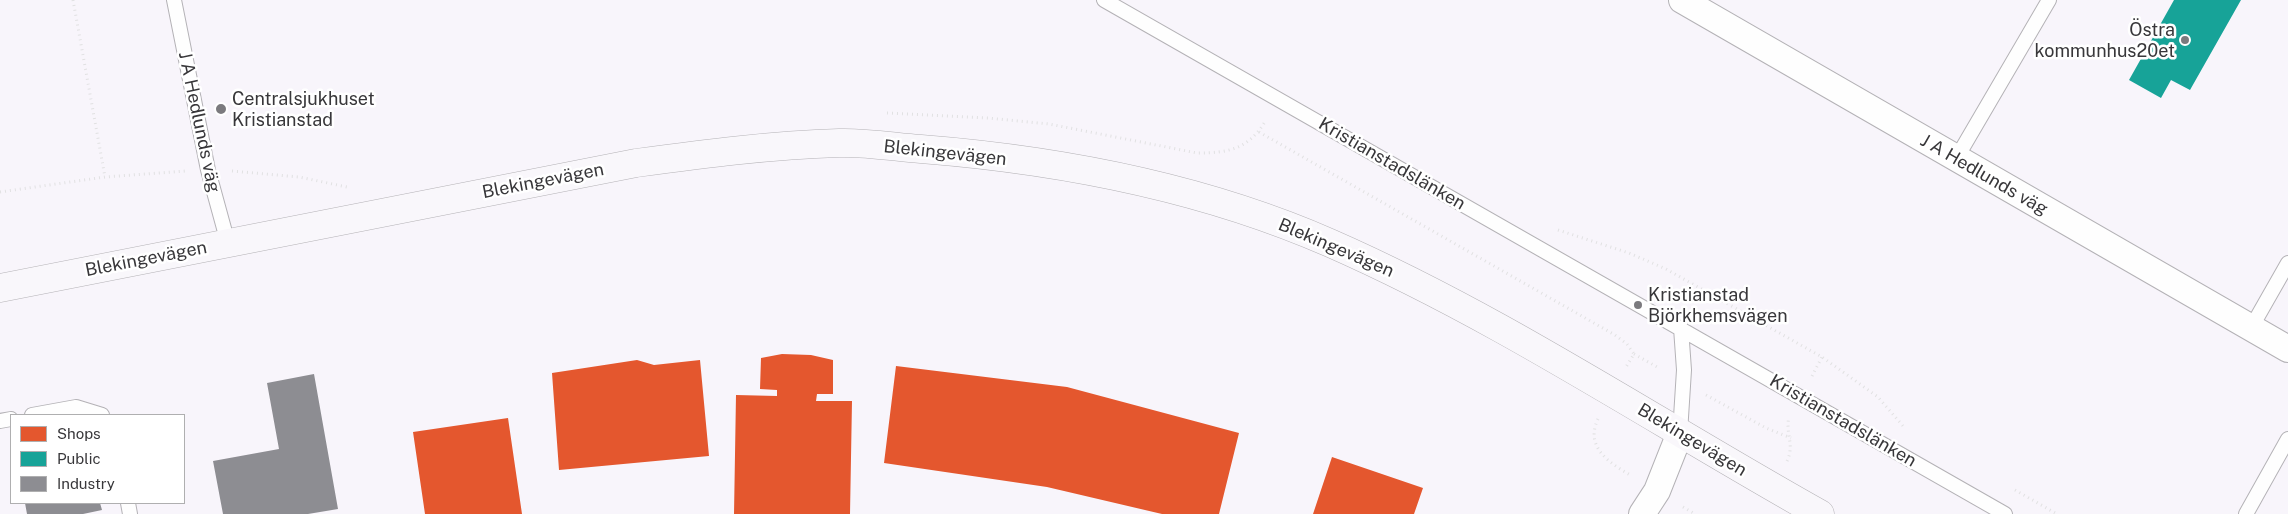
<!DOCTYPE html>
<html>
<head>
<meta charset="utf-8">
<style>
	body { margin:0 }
	#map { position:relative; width:2288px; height:514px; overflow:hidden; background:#f8f5fb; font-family:"Public Sans",sans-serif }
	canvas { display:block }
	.legend { position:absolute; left:10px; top:414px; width:175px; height:90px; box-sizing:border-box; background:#fff; border:1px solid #afafb0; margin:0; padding:6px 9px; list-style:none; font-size:15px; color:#38373a }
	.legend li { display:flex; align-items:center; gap:10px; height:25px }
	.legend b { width:25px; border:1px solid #afafb0 }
</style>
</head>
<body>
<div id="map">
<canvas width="2288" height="514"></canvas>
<ul class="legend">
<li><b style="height:14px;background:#e4572e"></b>Shops</li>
<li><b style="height:14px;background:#17a398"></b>Public</li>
<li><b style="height:14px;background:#8d8d92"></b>Industry</li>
</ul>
</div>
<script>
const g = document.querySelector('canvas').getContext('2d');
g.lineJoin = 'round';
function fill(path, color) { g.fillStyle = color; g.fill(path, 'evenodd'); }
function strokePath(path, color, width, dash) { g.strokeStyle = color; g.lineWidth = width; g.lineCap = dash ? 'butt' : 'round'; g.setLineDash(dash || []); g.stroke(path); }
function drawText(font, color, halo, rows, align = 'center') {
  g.font = font + ' "Public Sans",sans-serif'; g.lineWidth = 5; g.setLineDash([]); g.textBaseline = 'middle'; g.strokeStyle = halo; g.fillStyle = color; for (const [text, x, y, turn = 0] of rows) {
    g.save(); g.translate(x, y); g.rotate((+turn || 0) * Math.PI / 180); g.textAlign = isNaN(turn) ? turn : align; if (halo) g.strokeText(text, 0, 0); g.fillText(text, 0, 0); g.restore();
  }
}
const shops = new Path2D(`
	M782 354 811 355 833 360V394H817L816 401H852L850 514H734L736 395 777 396V390L760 389 761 358Z
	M637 360 654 365 700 360 709 456 559 470 552 373Z
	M896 366 1067 387 1239 433 1219 514H1162L1047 487 884 463Z
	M508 418 522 514H425L413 432Z
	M1332 457 1423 488 1414 514H1313Z`);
const public = new Path2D(`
	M2174 0H2241L2190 90 2171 80 2161 98 2129 80Z`);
const industry = new Path2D(`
	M314 374 338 509 308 514H223L213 461 279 449 267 383Z
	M25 503H100L102 510 83 514H27Z`);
const path = new Path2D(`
	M73 0 105 177
	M887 113 988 118 1049 124 1197 153C1229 153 1249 149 1266 120
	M1259 132 1615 335 1627 344 1634 354 1626 367
	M232 171 299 177 347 187
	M0 192 105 177 186 171
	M1558 230 1629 253 1666 269 1822 357 1878 397 1903 426
	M1634 354 1659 368
	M1812 376 1822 357
	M1706 395 1766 428 1791 438
	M1598 419C1584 448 1611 464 1632 476
	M1787 461C1795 445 1785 433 1789 417
	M2015 490 2057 514
	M1683 507 1695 514`);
const service = new Path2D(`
	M174 0 208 170 228 243
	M1104 0 2005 514
	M1956 159 2049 0
	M2251 328 2288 263
	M32 415 76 407 102 415
	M0 421 11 419
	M1680 433 1684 370 1681 328
	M128 503 130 514
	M2246 514 2288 439`);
const minor = new Path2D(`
	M1682 0 2288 349
	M1642 514 1657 491 1680 433`);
const secondary = new Path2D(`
	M0 288 636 163C703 154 771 145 839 143 866 142 894 147 921 149 1060 160 1202 187 1330 243 1501 318 1657 423 1820 514`);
const markers = [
	[2185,40,5,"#7b7a7e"],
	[221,109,6,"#7b7a7e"],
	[1638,305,5,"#7b7a7e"]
];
const poiNames = [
	["Östra",2175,30,"right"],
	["kommunhus20et",2175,51,"right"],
	["Centralsjukhuset",232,99],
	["Kristianstad",232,120],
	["Kristianstad",1648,295],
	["Björkhemsvägen",1648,316]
];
const streetNames = [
	["J A Hedlunds väg",199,122,78],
	["Blekingevägen",945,153,6],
	["Kristianstadslänken",1392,164,30],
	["J A Hedlunds väg",1984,175,30],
	["Blekingevägen",543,181,-11],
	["Blekingevägen",1336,248,23],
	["Blekingevägen",146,259,-11],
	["Kristianstadslänken",1843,421,30],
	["Blekingevägen",1692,440,31]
];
fill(shops, '#e4572e');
fill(public, '#17a398');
fill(industry, '#8d8d92');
strokePath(service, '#b4b2b6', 16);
strokePath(minor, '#b4b2b6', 28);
strokePath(secondary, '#b4b2b6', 29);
strokePath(path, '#e1e1e2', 3, [1, 4]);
strokePath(service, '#fefefe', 14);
strokePath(minor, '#fefefe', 26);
strokePath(secondary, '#f9f7fb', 28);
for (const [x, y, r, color] of markers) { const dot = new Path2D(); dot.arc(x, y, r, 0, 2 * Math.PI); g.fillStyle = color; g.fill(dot); strokePath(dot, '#fff', 2); }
drawText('18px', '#38373a', '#fff', poiNames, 'left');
drawText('18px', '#38373a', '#fff', streetNames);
</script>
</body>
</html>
